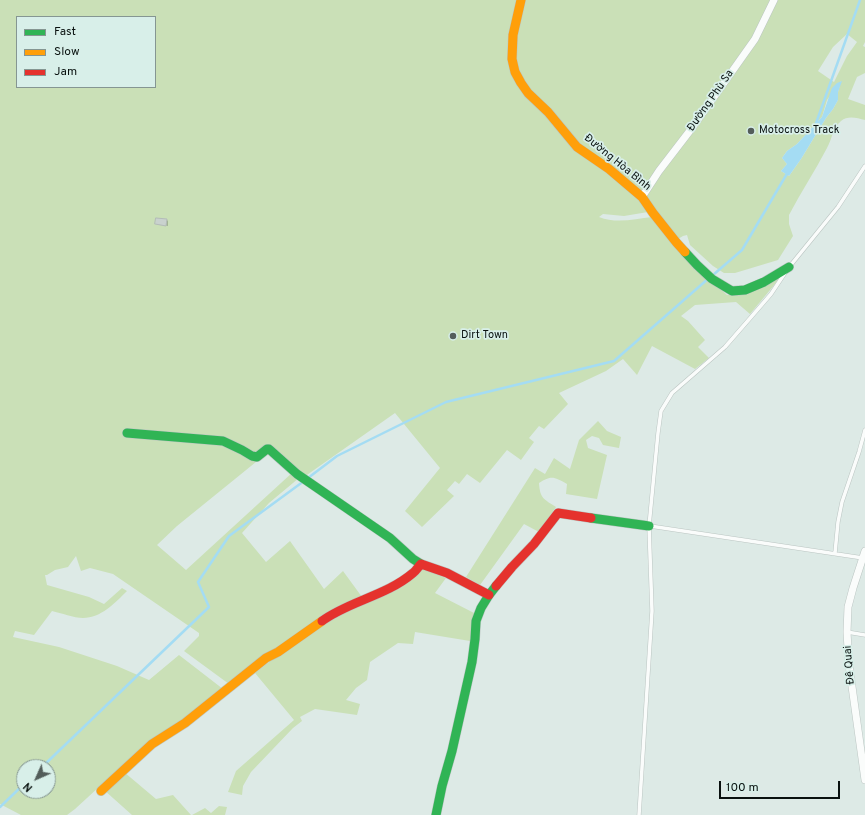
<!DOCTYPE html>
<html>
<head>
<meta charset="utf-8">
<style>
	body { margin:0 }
	#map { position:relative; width:865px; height:815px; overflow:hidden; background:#ddeae6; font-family:Overpass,sans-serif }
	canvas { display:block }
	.legend { position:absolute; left:16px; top:16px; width:140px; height:72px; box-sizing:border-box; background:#d8efe9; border:1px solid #859692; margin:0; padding:5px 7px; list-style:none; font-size:12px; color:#09110f }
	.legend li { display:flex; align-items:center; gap:8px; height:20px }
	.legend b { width:20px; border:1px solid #859692 }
	.north { position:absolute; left:16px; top:759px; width:40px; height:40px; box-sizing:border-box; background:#d8efe9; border:1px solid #859692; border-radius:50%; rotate:225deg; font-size:11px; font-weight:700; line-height:16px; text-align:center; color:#09110f }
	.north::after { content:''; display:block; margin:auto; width:14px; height:18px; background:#535d5a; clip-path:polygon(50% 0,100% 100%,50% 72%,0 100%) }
	.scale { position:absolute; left:719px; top:781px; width:121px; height:18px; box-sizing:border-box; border:2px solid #09110f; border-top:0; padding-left:5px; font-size:12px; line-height:14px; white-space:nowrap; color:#09110f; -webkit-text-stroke:3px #d8efe9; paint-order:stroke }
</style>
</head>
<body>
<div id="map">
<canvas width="865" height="815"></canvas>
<ul class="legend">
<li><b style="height:5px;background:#30b455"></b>Fast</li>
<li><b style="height:5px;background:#ff9f0a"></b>Slow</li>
<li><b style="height:5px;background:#e5322d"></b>Jam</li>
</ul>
<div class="north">N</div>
<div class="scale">100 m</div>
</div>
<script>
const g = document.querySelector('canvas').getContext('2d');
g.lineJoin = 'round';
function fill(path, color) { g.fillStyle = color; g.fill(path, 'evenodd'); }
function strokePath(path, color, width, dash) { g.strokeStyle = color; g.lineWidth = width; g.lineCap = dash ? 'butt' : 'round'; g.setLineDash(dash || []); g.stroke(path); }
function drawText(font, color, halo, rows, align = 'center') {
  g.font = font + ' Overpass,sans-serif'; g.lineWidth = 3.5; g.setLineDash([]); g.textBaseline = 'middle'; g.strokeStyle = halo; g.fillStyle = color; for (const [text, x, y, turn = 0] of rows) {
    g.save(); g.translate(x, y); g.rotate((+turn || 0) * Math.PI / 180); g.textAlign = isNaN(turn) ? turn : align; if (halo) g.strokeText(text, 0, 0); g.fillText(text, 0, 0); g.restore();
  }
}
const green = new Path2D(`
	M0 0H865V42L863 46 865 47V73L857 77 848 99 865 105V120C857 118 848 115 841 121 833 128 832 139 827 148 815 171 801 192 789 215V224L793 236 778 260 735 273H724L713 266 690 245 687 235 683 236 678 239 648 212 624 216 603 214 599 217C616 224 635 219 652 217L689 261 727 295 740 294 783 273 775 284 750 314 736 302 695 305 681 316 688 321 705 340 698 347 709 358 695 369 652 346 637 375 623 359 606 371 559 393 568 404 544 429 539 426 529 438 534 442 521 460 507 450 480 483 467 474 459 484 455 481 447 490 454 496 422 527 405 511 440 468 395 413 304 477 272 449 177 526 157 545 186 570 293 472 299 478 269 503 242 533 266 562 290 541 324 589 343 571 362 597 229 684 184 651 199 636V633L113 574 90 568 81 571 76 556 68 567 55 570 47 575H45L47 585 89 597 104 604 122 588 127 591C115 603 101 618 83 618 74 618 61 613 52 611L34 635 15 631 13 637 59 647 117 666 149 680 179 655 223 689 99 787 75 809 67 815H21L0 804ZM17 17H155V87H17ZM847 34 857 42 847 56 834 82 818 71 833 47ZM841 81 838 92V100L833 109 826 118 801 159 789 176 781 171 787 164 782 158 787 151 797 144 822 117 827 100ZM24 767H48V791H24Z
	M598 421 607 431 621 437 619 448 603 445 599 438 592 436 586 440 588 448 607 455 597 499 566 494 567 484C554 477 552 475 539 483 540 499 544 499 556 507L539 532 524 524 480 585 466 577 535 468 545 474 554 458 570 469 579 440Z
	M422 568 446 578 435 593 476 614 470 641 415 632 413 644 398 643 370 662 367 680 356 688 346 700 360 704 357 715 315 709 300 717 302 721 293 728 251 772 243 786 242 795 228 792 236 771 294 720 255 673 296 641 324 621Z
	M124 772 156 799 173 795 191 815H132L104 790Z
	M219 806 227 807 225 815H192L205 808 211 813Z`);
const water = new Path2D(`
	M842 81 838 92V100L833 109 826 118 801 159 789 176 781 171 787 164 782 158 787 151 797 144 822 117 832 88 837 83Z`);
const shadow = new Path2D(`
	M167 220 168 221V226L158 224Z`);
const stream = new Path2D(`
	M815 126 860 0
	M713 275 742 250 788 172
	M308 478 337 456 446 402 614 361 709 278
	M42 767 209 607 198 582 229 536 304 481
	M0 807 24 784`);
const building = new Path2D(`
	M156 218 167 219 166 226 155 224Z`);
const lane = new Path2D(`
	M790 266 838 207 865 166
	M650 526 863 558
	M835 553 838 522 842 502 859 452 865 430
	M847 632 865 635
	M639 815 652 611 649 526 658 433 661 411 672 393 725 347 752 316 771 294 785 273`);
const street = new Path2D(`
	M642 197 659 171 692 128 755 39 774 0
	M865 551 853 588 848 607 847 632 849 665 865 780`);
const fast = new Path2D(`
	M685 252 697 265 712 279 732 291 745 290 764 282 789 267
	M127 433 223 441 242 450 252 456 257 457 267 449H269L297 474 390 538 413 559 421 564
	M591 518 649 526
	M436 815 442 786 452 751 472 662 475 639 476 621 481 608 489 595 496 586`);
const slow = new Path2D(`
	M521 0 513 35 512 59 515 72 521 83 528 93 548 112 577 147 609 169 642 197 653 213 676 242 685 252
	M101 791 152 744 185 723 266 658 278 652 322 621`);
const jam = new Path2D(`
	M496 586 512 567 534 544 558 513 591 518
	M322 621C349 601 386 596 413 573 416 571 418 567 421 564L447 573 489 595`);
const markers = [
	[751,131,4,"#535d5a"],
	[453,336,4,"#535d5a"]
];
const streetNames = [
	["Đường Phù Sa",711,101,-55],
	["Đường Hòa Bình",617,163,39],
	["Đê Quai",850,665,-95]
];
const poiNames = [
	["Motocross Track",759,131],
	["Dirt Town",461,336]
];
fill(green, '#cae0b7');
fill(water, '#a4dcf3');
fill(shadow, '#0003');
strokePath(stream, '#a4dcf3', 2.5);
fill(building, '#c9d2ce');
strokePath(building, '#b3bcb8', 1);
strokePath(lane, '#bbc5c2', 4.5);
strokePath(street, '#bbc5c2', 8);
strokePath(fast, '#bbc5c2', 10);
strokePath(slow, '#bbc5c2', 10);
strokePath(jam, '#bbc5c2', 10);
strokePath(lane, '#fafcfb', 3.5);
strokePath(street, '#fafcfb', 7);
strokePath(fast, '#30b455', 9);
strokePath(slow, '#ff9f0a', 9);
strokePath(jam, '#e5322d', 9);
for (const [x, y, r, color] of markers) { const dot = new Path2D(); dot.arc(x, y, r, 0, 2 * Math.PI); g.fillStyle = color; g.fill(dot); strokePath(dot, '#d8efe9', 1.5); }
drawText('11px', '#09110f', '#d8efe9', streetNames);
drawText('11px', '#09110f', '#d8efe9', poiNames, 'left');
</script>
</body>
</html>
